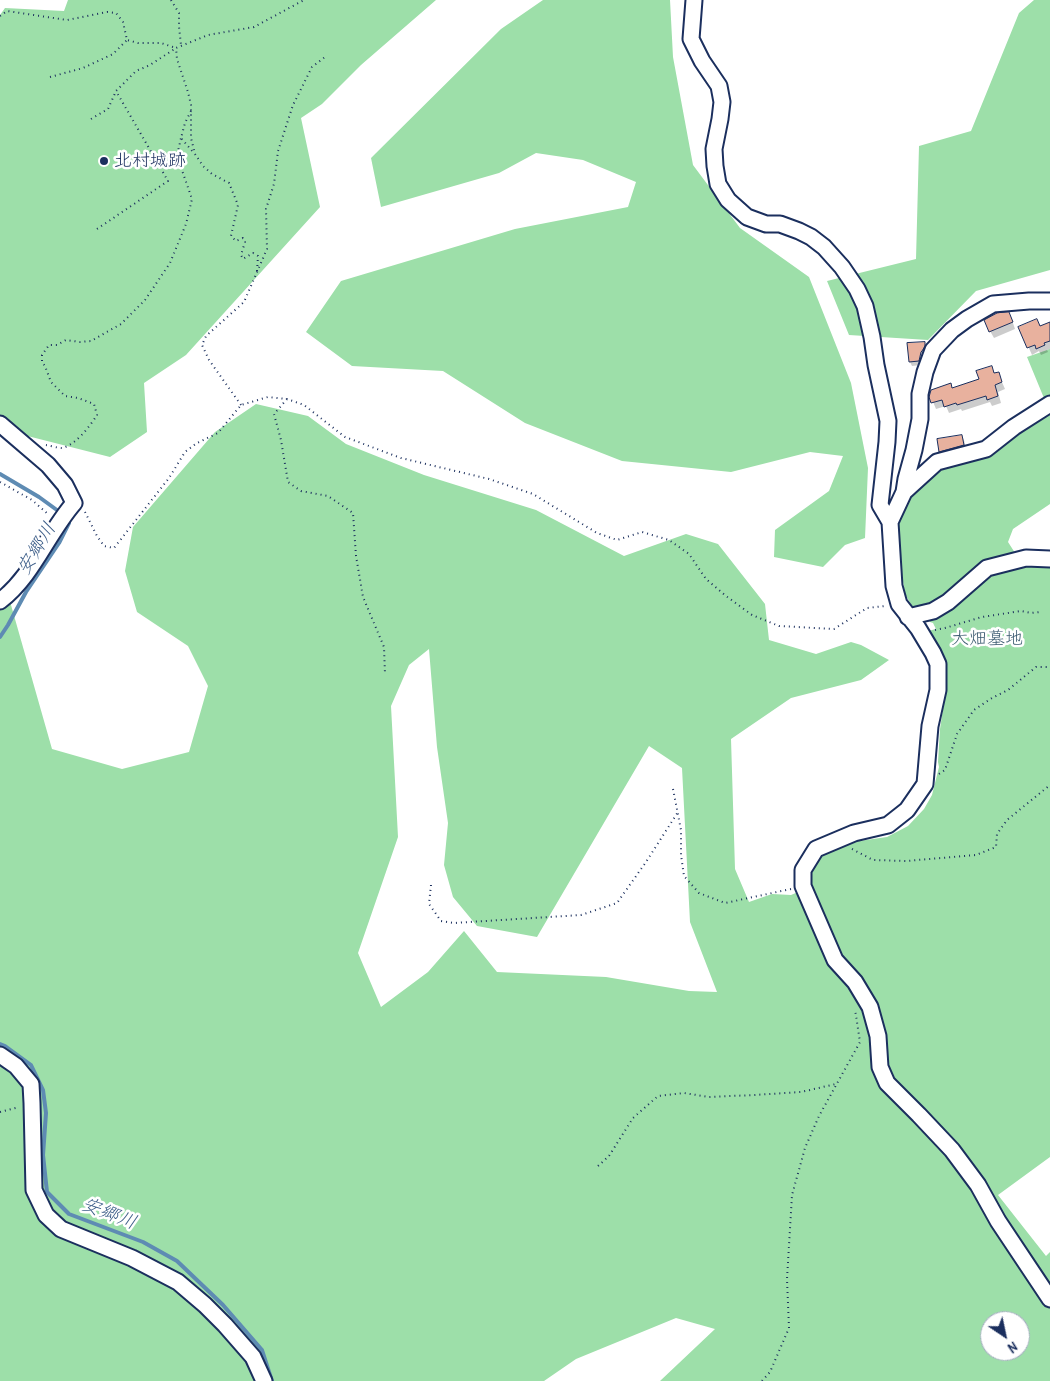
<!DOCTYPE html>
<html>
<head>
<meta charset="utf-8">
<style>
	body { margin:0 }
	#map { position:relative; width:1050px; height:1381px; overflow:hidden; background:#fff; font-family:"Patrick Hand",sans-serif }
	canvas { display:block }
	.north { position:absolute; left:980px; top:1311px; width:50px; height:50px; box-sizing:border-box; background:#fff; border:1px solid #a4acbf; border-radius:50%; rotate:146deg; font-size:14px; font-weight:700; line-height:20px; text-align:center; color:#1b2f5e }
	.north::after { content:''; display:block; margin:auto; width:18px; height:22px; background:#1b2f5e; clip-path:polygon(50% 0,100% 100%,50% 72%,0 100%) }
</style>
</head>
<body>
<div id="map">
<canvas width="1050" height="1381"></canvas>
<div class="north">N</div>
</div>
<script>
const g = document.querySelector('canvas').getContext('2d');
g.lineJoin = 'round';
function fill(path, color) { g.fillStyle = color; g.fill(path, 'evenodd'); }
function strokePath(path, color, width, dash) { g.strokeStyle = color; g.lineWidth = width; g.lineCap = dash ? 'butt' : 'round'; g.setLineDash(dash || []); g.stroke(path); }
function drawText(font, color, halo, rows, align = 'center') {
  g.font = font + ' "Patrick Hand","Klee One",sans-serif'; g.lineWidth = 5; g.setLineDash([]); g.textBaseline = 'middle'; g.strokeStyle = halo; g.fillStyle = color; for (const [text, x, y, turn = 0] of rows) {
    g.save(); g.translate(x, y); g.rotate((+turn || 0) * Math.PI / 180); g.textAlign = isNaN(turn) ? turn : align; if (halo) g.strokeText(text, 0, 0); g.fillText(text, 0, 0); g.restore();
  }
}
const green = new Path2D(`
	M68 0H436L361 65 322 104 301 118 320 207 186 355 144 383 147 432 110 457 0 429V15L5 8 64 11Z
	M543 0H670L673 57 693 165 740 228 809 277 851 383 868 468 865 538 845 545 823 567 774 557 775 530 829 491 843 456 810 452 731 472 622 461 525 423 443 371 352 366 306 332 341 281 515 229 628 207 636 182 583 160 536 153 499 173 381 207 371 158 501 29Z
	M1034 0H1050V270L976 291 928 340 849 335 827 281 916 259 919 146 971 131 1019 13Z
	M1050 349V400L1046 403 1027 357Z
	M256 404 308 416 346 444 424 475 536 510 624 556 686 534 718 544 765 604 769 640 816 654 851 642 861 645 889 660 861 680 791 698 731 739 735 869 749 902 772 894 791 895 812 886 810 870 816 859 828 851 859 841 887 837 908 826 924 809 932 795 939 767 938 762 940 729 945 695 947 673 945 659 928 631 936 629 933 623 930 622 929 620 960 599 985 578 1027 564 1050 563V1157L998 1195 1046 1256 1050 1252V1381H660L715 1329 676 1318 576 1359 544 1381H0V593L11 605 52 749 122 769 189 752 208 686 188 646 137 612 125 571 133 527 215 432ZM429 649 437 747 448 823 444 865 453 897 477 926 537 937 649 746 682 768 690 922 717 992 689 991 606 977 497 972 464 931 428 972 381 1007 358 953 398 837 391 706 409 665ZM990 1321H1020V1351H990Z
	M1050 411V504L1013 529 1008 542 1017 556 929 608 918 609 913 608 905 594 900 562 897 534 898 521 909 495 932 474 949 464 1018 433Z`);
const shadow = new Path2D(`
	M1012 320 1015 329 994 338 990 331Z
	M1050 323V349L1047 350 1048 352 1041 355 1039 351 1032 355 1020 328 1040 327Z
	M924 343 926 347 921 365 912 366 910 362Z
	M992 368 995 374 998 373 1005 389 998 392 1001 403 992 406 990 402 962 411 961 409 949 413 946 406 936 409 931 397 950 385 952 389 980 380Z
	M962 436 964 440 966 449 942 455 940 451Z`);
const stream = new Path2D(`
	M0 474 39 497 61 513
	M0 637 8 625 26 592 59 543 69 523 65 519
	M0 1044 5 1046 31 1065 43 1090 46 1113 43 1155 47 1192 69 1214 143 1242 177 1261 223 1305 262 1350 272 1381`);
const building = new Path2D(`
	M1009 312 1013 322 989 332 984 320 997 313Z
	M1037 319 1040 326 1050 322V341L1044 343 1045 345 1036 349 1035 345 1027 348 1018 327Z
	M925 342V346L922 351 921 352 919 361 909 362 907 343Z
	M992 366 994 373 999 372 1002 382 995 385 998 396 987 400 986 396 957 405 956 403 944 407 942 400 931 403 929 397 931 390 951 383 952 388 979 379 976 371Z
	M962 435 964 445 939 452 937 439Z`);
const path = new Path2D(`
	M171 0 179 13V27L181 45
	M0 16 7 11 67 20 107 12 116 13 123 22 127 40 138 43H161L176 48
	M50 77 83 68 113 54 127 40
	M191 111 185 123 181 138 193 152
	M91 119 108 109 116 91
	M97 229 168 181 116 91 136 71 150 65 176 48
	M257 271 258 256 253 253 243 259 241 255 245 242 243 238 236 241 231 236 238 205 229 183 212 174 203 166 195 154 191 138V105L188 92 177 59 176 48 208 35 254 27 304 0
	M287 399 274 414 281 440 288 482 301 491 328 496 353 513 356 556 363 597 384 647 385 674
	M241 405 209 360 202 345 206 336 244 302 267 249 266 209 274 184 278 151 293 105 312 67 325 57
	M46 445C51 446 58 448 62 448 76 445 90 426 97 415L94 404 78 398 65 396 51 382 45 366 42 362V355L49 345H57L66 340 80 342 91 341 121 324 145 300 170 263 186 224 192 199 177 156 181 138
	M0 482 32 500 49 515
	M85 512 97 536 104 546 114 548 169 478 185 452 197 443 218 433 241 405 268 397 287 399 304 405 345 437 401 458 489 479 533 494 597 533 617 540 642 532 669 540 689 554 706 579 726 596 752 615 779 626 834 629 867 608 885 606
	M935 630 945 628 982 617 1021 611 1031 613 1040 612
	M939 774 945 770 957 734 974 710 992 698 1008 690 1036 667H1050
	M673 789 681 830V855L684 876 699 893 725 903 791 889
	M852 849 873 860 906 861 976 855 996 847 997 834 1007 820 1050 785
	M431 885 429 904 441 921 454 923 581 915 617 903 646 862 678 812
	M0 1112 19 1107
	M598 1166 609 1156 633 1118 658 1096 684 1093 709 1097 754 1095 801 1092 836 1084
	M762 1381 770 1372 789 1328 787 1279 792 1195 805 1148 819 1116 860 1042 855 1009`);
const minor = new Path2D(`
	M694 0 691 39 702 61 719 86 722 102 720 119 714 149 715 166 718 184 728 200 747 217 766 224H780L799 231 811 237 824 247 842 267 857 289 865 306 872 337 876 365 888 421 887 442 880 505 890 522 894 586 899 604 918 628 933 653 938 664V690L930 726 925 784 907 810 888 825 854 833 816 849 803 870V886L835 960 855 982 870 1007 878 1036 880 1067 887 1083 919 1115 952 1150 978 1185 998 1221 1050 1299
	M0 424 48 465 65 485 74 503C47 534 33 576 0 601
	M904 492 937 462 986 449 1014 427 1050 404
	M890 522 904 492 906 479 914 450 920 419V394L925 372 933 350 952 330 967 319 993 304 1029 301H1050
	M908 617 933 611 948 602 987 568 1026 558 1050 559
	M0 1055 16 1066 31 1084 32 1103 34 1190 46 1215 61 1229 132 1258 178 1282 205 1305 225 1325 253 1357 264 1381`);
const markers = [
	[104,161,5,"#1b2f5e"]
];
const poiNames = [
	["北村城跡",114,161]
];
const parkNames = [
	["大畑墓地",987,639]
];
const waterNames = [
	["安郷川",37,549,-59],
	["安郷川",109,1214,21]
];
fill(green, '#9ddfa9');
fill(shadow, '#0003');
strokePath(stream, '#5e8bb3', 4);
fill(building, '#e8b19e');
strokePath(building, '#1b2f5e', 1);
strokePath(minor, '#1b2f5e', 19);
strokePath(path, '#1b2f5e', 2, [1, 4]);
strokePath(minor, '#fff', 15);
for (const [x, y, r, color] of markers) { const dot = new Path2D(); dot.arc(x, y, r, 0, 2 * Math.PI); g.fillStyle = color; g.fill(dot); strokePath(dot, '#fff', 2); }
drawText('18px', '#1b2f5e', '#fff', poiNames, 'left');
drawText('18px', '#3c5b71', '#fff', parkNames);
drawText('italic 19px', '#3c5d88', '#fff', waterNames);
</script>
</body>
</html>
